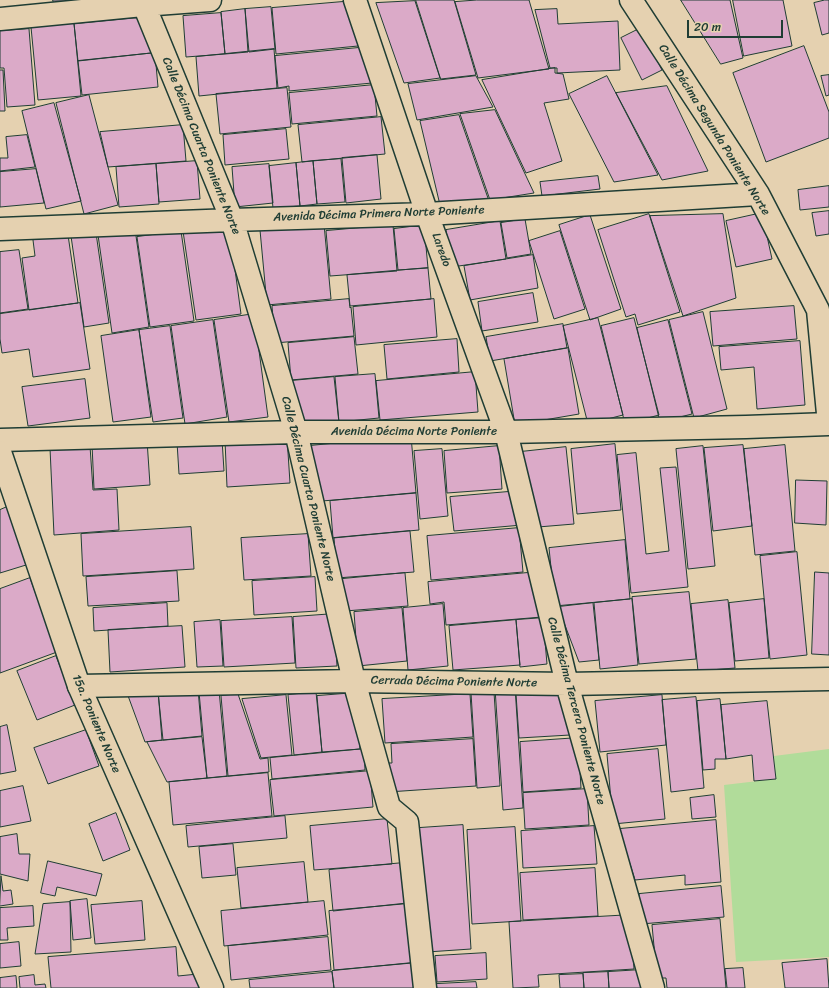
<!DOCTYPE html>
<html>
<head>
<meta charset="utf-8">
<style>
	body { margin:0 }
	#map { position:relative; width:829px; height:988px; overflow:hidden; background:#e5d1b0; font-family:Sriracha,sans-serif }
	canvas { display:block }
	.scale { position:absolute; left:687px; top:20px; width:96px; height:18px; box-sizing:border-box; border:2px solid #1f3d34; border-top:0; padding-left:5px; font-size:12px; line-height:14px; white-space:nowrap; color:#1f3d34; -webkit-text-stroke:3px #e5d1b0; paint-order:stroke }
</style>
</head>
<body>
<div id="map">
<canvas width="829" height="988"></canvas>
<div class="scale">20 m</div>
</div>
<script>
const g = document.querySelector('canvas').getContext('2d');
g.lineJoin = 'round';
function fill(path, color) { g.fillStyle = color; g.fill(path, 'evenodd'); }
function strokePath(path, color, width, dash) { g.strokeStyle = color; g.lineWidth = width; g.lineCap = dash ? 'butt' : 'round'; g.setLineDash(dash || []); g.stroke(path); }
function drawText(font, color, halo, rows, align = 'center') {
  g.font = font + ' Sriracha,sans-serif'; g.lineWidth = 3; g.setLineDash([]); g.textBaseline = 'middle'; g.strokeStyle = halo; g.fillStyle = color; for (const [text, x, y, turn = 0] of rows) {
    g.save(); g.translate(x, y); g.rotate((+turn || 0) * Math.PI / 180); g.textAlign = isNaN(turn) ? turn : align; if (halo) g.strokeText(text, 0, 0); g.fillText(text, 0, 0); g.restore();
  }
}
const green = new Path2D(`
	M829 749V957L736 962 724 785 775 779 774 756Z`);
const building = new Path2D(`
	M53 0H113L55 6Z
	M416 0H454L476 75 441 79Z
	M477 0H529L549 69 478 78 455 2Z
	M681 0H730L743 58 721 64Z
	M733 0H783L792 46 744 56Z
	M825 0H829V33L822 35 814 3Z
	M354 1 358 46 276 54 272 8Z
	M415 1 440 78 404 83 376 3Z
	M271 7 275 49 249 52 245 9Z
	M245 9 248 52 225 54 221 12Z
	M557 9 558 24 618 21 620 70 557 73V68H550L535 10Z
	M221 13 225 54 186 57 183 16Z
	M147 17 151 53 78 61 74 24Z
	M74 23 81 96 38 100 31 27Z
	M641 28 662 70 642 80 621 38Z
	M29 29 35 105 7 107 4 68H0V31Z
	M804 46 829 112V138L766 162 733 73Z
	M368 47 372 83 289 91V86L278 88 275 56Z
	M274 49 277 88 199 96 196 57Z
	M155 53 158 87 82 95 78 61Z
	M555 68V73L563 74 569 99 544 103 562 161 526 173 482 80Z
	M0 70H3L5 111H0Z
	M829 75V95L826 96 821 76Z
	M476 76 493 107 417 120 408 84Z
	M607 76 658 175 614 182 569 94Z
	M374 85 377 116 292 124 289 93Z
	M667 86 708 171 662 180 616 93Z
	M287 88 291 127 220 134 216 94Z
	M89 95 118 205 84 214 56 103Z
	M54 103 81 201 46 209 22 111Z
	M495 110 534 193 490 200 460 114Z
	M459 115 489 201 440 205 420 121Z
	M381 117 385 154 302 162 298 125Z
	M183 125 186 161 108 167 100 132Z
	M286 129 289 159 225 165 223 135Z
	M27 135 35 167 0 171V158H8L6 137Z
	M377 155 381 199 346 203 342 158Z
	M341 159 345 202 317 204 313 161Z
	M197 161 200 199 159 202 156 164Z
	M313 161 317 204 300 206 296 163Z
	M296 163 300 206 273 208 269 166Z
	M156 164 159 204 119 207 116 167Z
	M269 164 273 203 235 207 232 167Z
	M36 169 44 203 0 207V172Z
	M598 176 600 189 542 196 540 182Z
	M829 186V207L800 210 798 190Z
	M829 211V234L816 236 812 213Z
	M762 213 772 259 736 267 726 221Z
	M649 214 680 312 638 325 635 314 626 317 598 230Z
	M723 214 736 298 683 316 650 216Z
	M590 215 621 309 590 320 559 225Z
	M525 219 531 254 507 258 501 223Z
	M500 221 506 259 452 267 446 230Z
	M324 224 331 299 267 305 260 230Z
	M229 225 241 314 196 320 183 231Z
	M393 225 397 271 330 276 326 231Z
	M424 225 428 268 398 270 394 229Z
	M135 229 149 327 112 333 98 235Z
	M181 231 194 321 150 327 137 237Z
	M560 231 585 309 554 319 529 241Z
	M96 233 109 323 84 327 71 236Z
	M68 235 78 303 29 310 22 258 35 256 33 240Z
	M19 250 28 309 0 313V252Z
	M533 255 538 288 470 300 464 266Z
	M428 268 431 299 350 306 347 275Z
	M533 293 538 322 482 331 478 302Z
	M349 299 350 308 351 307 354 336 275 343 272 306Z
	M434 299 437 337 356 345 353 307Z
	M80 303 90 369 33 377 29 349 2 353 0 339V314Z
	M794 306 797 339 713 346 710 312Z
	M703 312 727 409 694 418 669 320Z
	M254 314 268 417 229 422 214 320Z
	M598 318 623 415 588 424 563 326Z
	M634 318 659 415 625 424 601 326Z
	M213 320 227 417 185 424 171 326Z
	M668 320 692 414 660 422 637 328Z
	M563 324 567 348 490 361 486 337Z
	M170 326 183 418 153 422 139 330Z
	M139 330 151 417 113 422 101 336Z
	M354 337 358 374 291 380 288 343Z
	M457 339 459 372 387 379 384 345Z
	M800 341 805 405 757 409 754 367 721 370 719 347Z
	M568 348 579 414 515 425 504 359Z
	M475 372 478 412 380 420 376 381Z
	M375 374 379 418 339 422 335 377Z
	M334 377 339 423 294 427 290 381Z
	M85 379 90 418 28 426 22 387Z
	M411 436 416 493 322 501 309 446Z
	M287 437 290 483 227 487 225 440Z
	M222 439 224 471 179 474 177 442Z
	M147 440 150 485 94 489 92 444Z
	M615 444 621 510 577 514 571 449Z
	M743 445 752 526 713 531 704 448Z
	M785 445 795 551 755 555 744 449Z
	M90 446 93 490 117 489 119 530 54 535 50 448Z
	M499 446 502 489 447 493 444 451Z
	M703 446 715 566 688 569 676 449Z
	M566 447 574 524 538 527 520 452Z
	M442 449 448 516 420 519 414 451Z
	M636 453 646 554 669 551 660 468 676 467 688 587 631 593 617 455Z
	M796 480 827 481 826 525 795 523Z
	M519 491 522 525 454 531 450 497Z
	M416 493 419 530 333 538 330 501Z
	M7 507 26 565 0 573V510Z
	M191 527 194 569 83 576 81 534Z
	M519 528 523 572 431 580 427 536Z
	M410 531 414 572 337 578 334 538Z
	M308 534 311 576 244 580 241 538Z
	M625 540 630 599 555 606 549 548Z
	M797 552 807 655 770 659 760 556Z
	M177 571 179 601 88 606 86 577Z
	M538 572 542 617 446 625 444 602 430 604 428 582Z
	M815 572 829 573V655L812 654Z
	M405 573 408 606 345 611 342 579Z
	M315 577 317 611 254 615 252 581Z
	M30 578 57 652 0 673V589Z
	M689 592 696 659 639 664 632 597Z
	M632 599 638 665 600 669 594 603Z
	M764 599 769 658 735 661 729 603Z
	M728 600 735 668 698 671 691 604Z
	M167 603 168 626 94 631 93 608Z
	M593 603 599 660 579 662 558 607Z
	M443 604 448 666 408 670 403 608Z
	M402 608 407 661 358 666 354 612Z
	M334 614 337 666 296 668 293 617Z
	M292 617 295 663 224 667 221 621Z
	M543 618 547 664 520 667 516 620Z
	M220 620 223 666 197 667 194 622Z
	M516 620 520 665 453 670 449 626Z
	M182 626 185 667 110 672 108 630Z
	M56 656 75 705 37 720 17 671Z
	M515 687 523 808 503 810 495 688Z
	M198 689 202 736 163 740 158 692Z
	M158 690 162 740 145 742 127 693Z
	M219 690 227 776 207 778 199 692Z
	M568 691 570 735 519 738 516 694Z
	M316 692 322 752 294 755 288 695Z
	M494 692 500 786 477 788 471 693Z
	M355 693 360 749 322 752 317 696Z
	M238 694 260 759 268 758 269 772 228 776 221 696Z
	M470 694 473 737 385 743 382 699Z
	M286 695 292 755 261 758 242 699Z
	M662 695 666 745 600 752 595 701Z
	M696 697 704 788 671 792 662 700Z
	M720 699 726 759H715V769L703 770 697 701Z
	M767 701 776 779 754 781 752 755 726 759 721 705Z
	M7 725 16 771 0 774V727Z
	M86 730 99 766 48 784 34 748Z
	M202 737 207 778 167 782 147 742Z
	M578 738 581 788 523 792 520 742Z
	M473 739 476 786 388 792 386 763H392L391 744Z
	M364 749 365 770 272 779 270 758Z
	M658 749 665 819 613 824 607 754Z
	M370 771 373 807 274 816 270 780Z
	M268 773 272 816 173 825 169 782Z
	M23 786 31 821 0 827V791Z
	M587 789 589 825 525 829 523 793Z
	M714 795 716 817 692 819 690 798Z
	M116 813 130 850 103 861 89 824Z
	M285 816 287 838 188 847 186 826Z
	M387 819 392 864 314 870 310 826Z
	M716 820 721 882 685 885V875L635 880 619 829Z
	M463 825 471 949 427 952 419 828Z
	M594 826 597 864 523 868 521 831Z
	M515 827 521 921 472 924 467 830Z
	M17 834 19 854H30L28 881 0 874V837Z
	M233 844 236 875 202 878 199 847Z
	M48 861 102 874 96 896 57 887 55 896 41 893Z
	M304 862 308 902 241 908 237 868Z
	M403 863 407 903 333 911 329 870Z
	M595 868 598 916 523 920 520 873Z
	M1 876 3 891 11 890 13 904 0 906Z
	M721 886 724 917 641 924 639 894Z
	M87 899 91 938 73 940 70 901Z
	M142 901 145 940 95 944 91 905Z
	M324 901 328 935 224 946 221 911Z
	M70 902 71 952 35 954 43 904Z
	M407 904 412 963 334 970 329 911Z
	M33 906 34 926 7 928 8 940H0V908Z
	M631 915 634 969 538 975 539 987 513 988 509 922Z
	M720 919 726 988H667L666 978H657L652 925Z
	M328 937 331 970 231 980 228 946Z
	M19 942 21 966 0 968V944Z
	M176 947 178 976 198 974 199 988H51L48 957Z
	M486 953 487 979 437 982 435 956Z
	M827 959 829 988H785L782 963Z
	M412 963 415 988H334L332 971Z
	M743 968 745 988H727L725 969Z
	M640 970 645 988H609L608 972Z
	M332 972 334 988H250L249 980Z
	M608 972 609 988H584L583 973Z
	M583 974 584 988H560L559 975Z
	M34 975 35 985 45 984 46 988H20L19 977Z
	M16 976 17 988H0V978Z
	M476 982 477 988H437L436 984Z`);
const minor = new Path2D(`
	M142 0 232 220 296 432 354 681 389 807 407 822 425 988
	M355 0 427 214 506 432 567 684 653 988
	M631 0 758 194 818 310 829 424
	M0 19 143 5 210 0
	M0 229 232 220 427 214 758 194
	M0 440 296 432H506L746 427 829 424
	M79 686 354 681 567 684 829 679`);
const tertiary = new Path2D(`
	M0 452 79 686 212 988`);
const streetNames = [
	["Calle Décima Segunda Poniente Norte",714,130,58],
	["Calle Décima Cuarta Poniente Norte",201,146,68],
	["Avenida Décima Primera Norte Poniente",379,214,-2],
	["Laredo",441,250,70],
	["Avenida Décima Norte Poniente",414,432],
	["Calle Décima Cuarta Poniente Norte",308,489,76],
	["Cerrada Décima Poniente Norte",454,682,1],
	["Calle Décima Tercera Poniente Norte",576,711,75],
	["15a. Poniente Norte",96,724,67]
];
fill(green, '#b1dc9a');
fill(building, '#dbaac8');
strokePath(building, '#1f3d34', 1);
strokePath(minor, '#1f3d34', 25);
strokePath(tertiary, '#1f3d34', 25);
strokePath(minor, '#e5d1b0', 22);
strokePath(tertiary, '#e5d1b0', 22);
drawText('12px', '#1f3d34', '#e5d1b0', streetNames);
</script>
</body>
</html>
